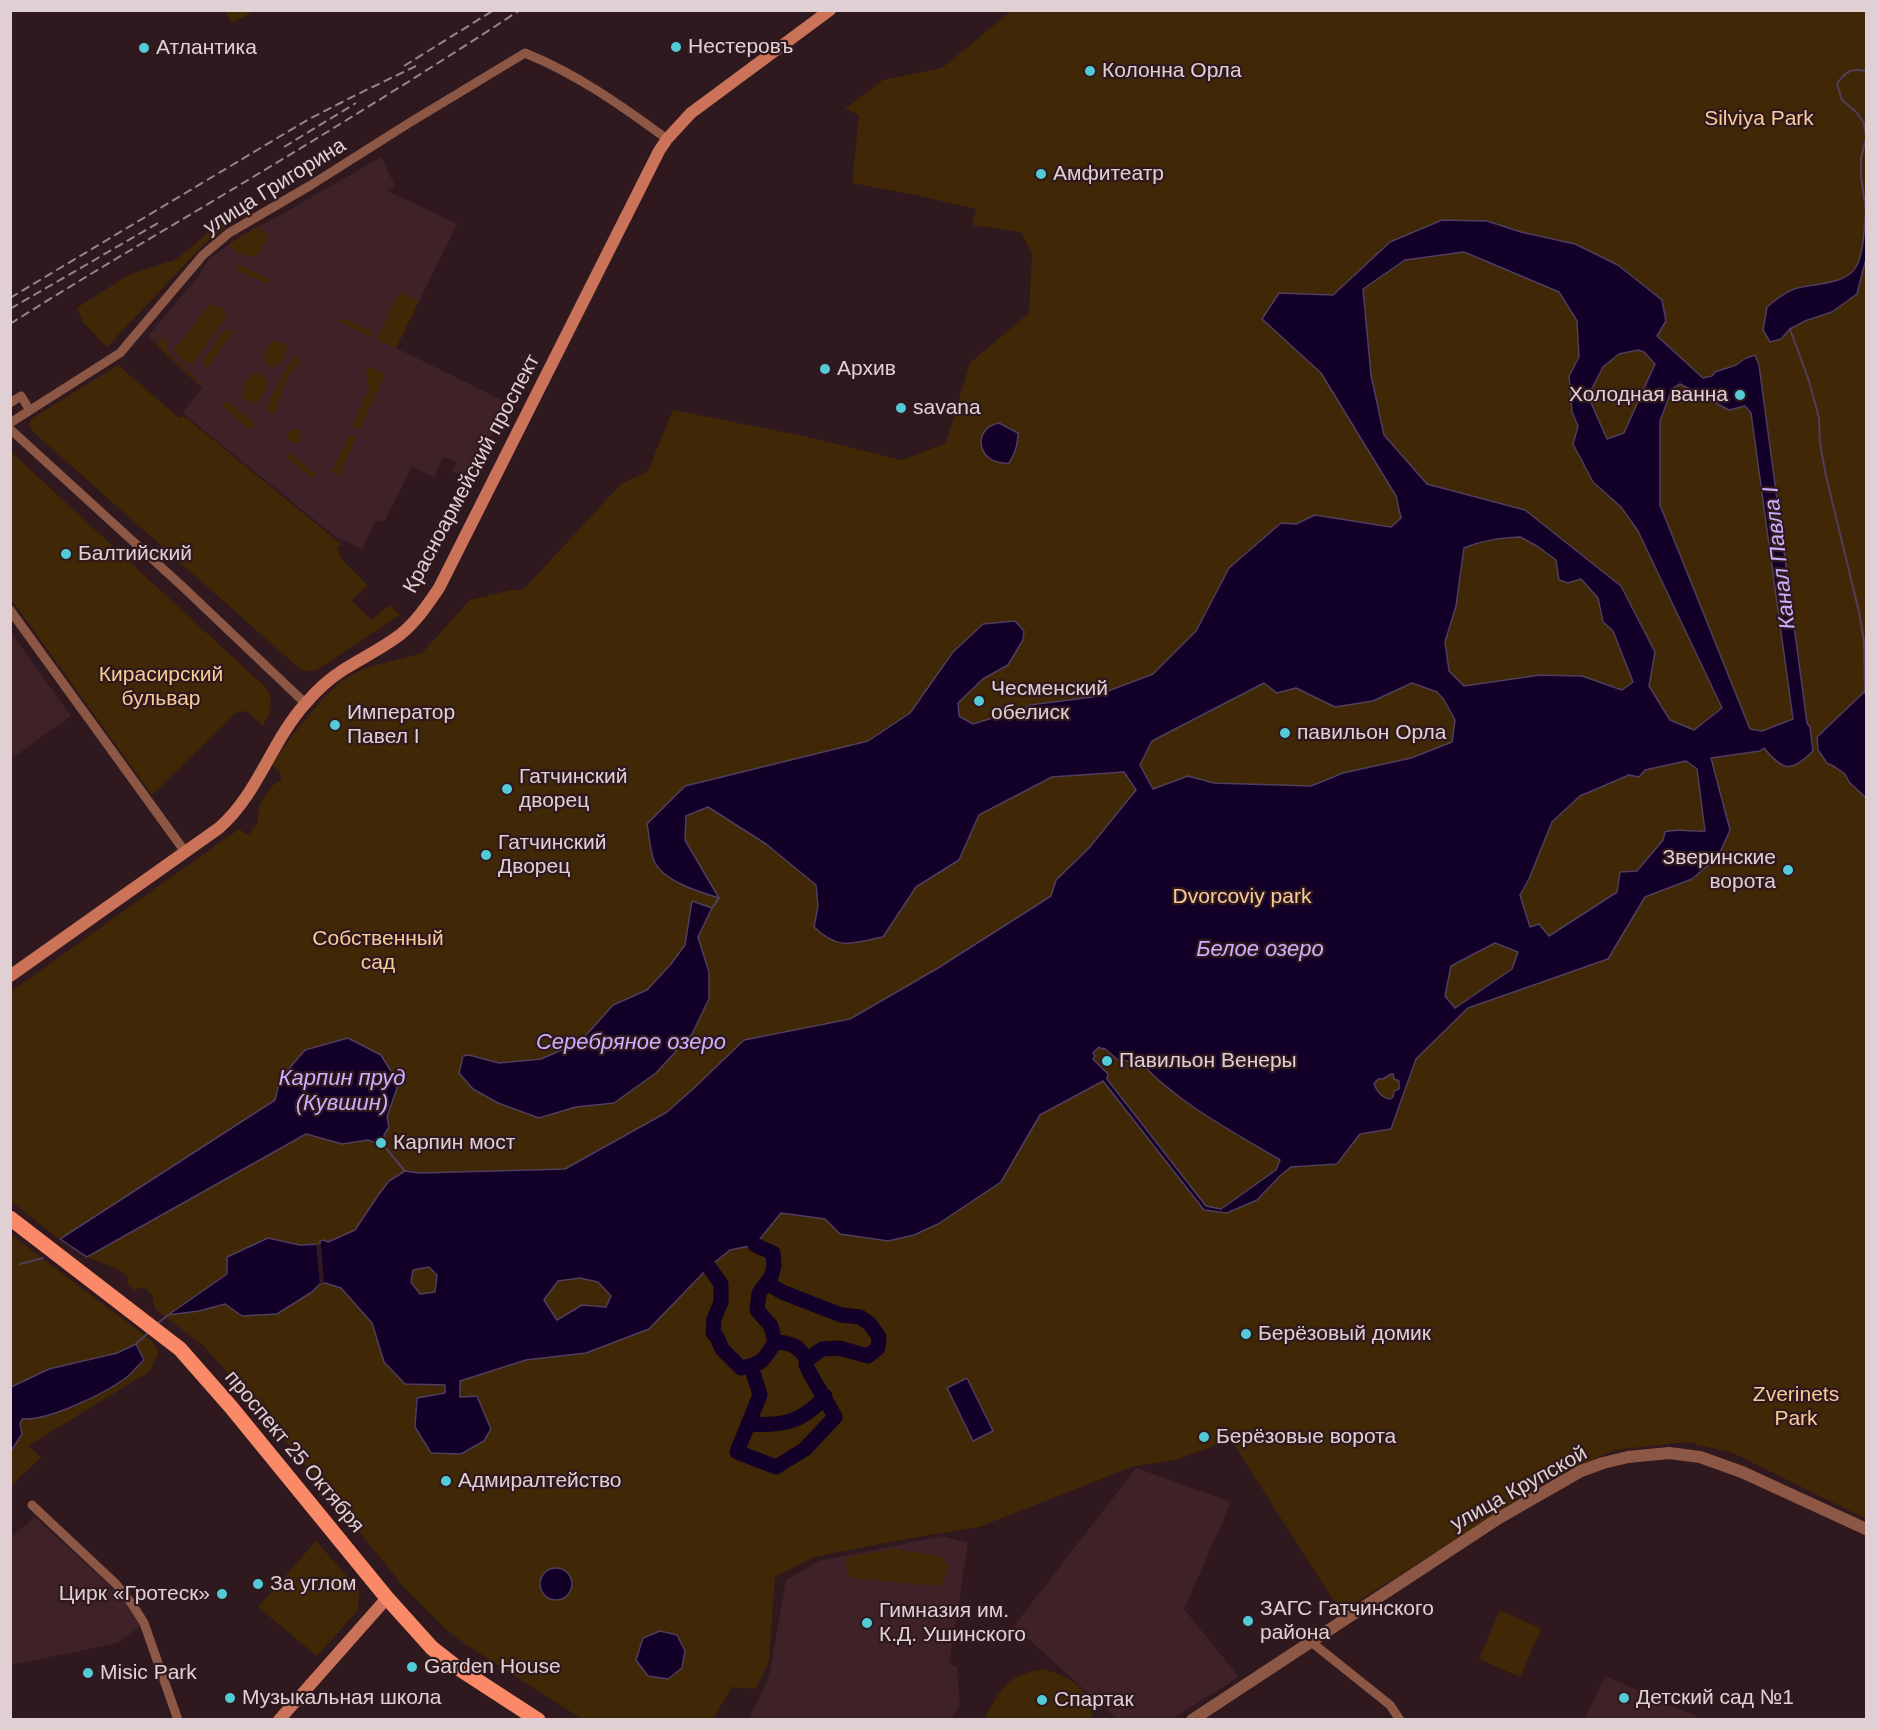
<!DOCTYPE html>
<html>
<head>
<meta charset="utf-8">
<style>
	body { margin:0 }
	#map { position:relative; width:1877px; height:1730px; overflow:hidden; background:#2f191e; font-family:Helvetica,sans-serif }
	canvas { display:block }
	.frame { position:absolute; inset:0; border:12px solid #e0d0d3; pointer-events:none }
</style>
</head>
<body>
<div id="map">
<canvas width="1877" height="1730"></canvas>
<div class="frame"></div>
</div>
<script>
const g = document.querySelector('canvas').getContext('2d');
g.lineJoin = 'round';
function fill(path, color) { g.fillStyle = color; g.fill(path, 'evenodd'); }
function strokePath(path, color, width, dash) { g.strokeStyle = color; g.lineWidth = width; g.lineCap = dash ? 'butt' : 'round'; g.setLineDash(dash || []); g.stroke(path); }
function drawText(font, color, halo, rows, align = 'center') {
  g.font = font + ' Helvetica,sans-serif'; g.lineWidth = 4.5; g.setLineDash([]); g.textBaseline = 'middle'; g.strokeStyle = halo; g.fillStyle = color; for (const [text, x, y, turn = 0] of rows) {
    g.save(); g.translate(x, y); g.rotate((+turn || 0) * Math.PI / 180); g.textAlign = isNaN(turn) ? turn : align; if (halo) g.strokeText(text, 0, 0); g.fillText(text, 0, 0); g.restore();
  }
}
const built = new Path2D(`
	M381 157 395 186 388 191 457 224 396 348 508 403 470 480 452 471 456 462 444 457 434 477 412 467 385 520 375 522 362 549 343 540 342 542 182 413 202 388 148 336 196 279 210 258 242 235 291 209Z
	M10 631 71 716 11 759H10Z
	M1136 1468 1231 1502 1184 1609 1239 1677 1172 1719H1117L1014 1626Z
	M35 1517 109 1585 144 1623 118 1643 11 1665V1537Z
	M942 1536 968 1543 949 1664 957 1667 960 1706 950 1719 749 1720 769 1677 786 1580 819 1561Z
	M1605 1676 1702 1719H1585Z`);
const green = new Path2D(`
	M225 11H254L232 23Z
	M1011 11H1866V1519L1733 1453 1686 1442 1614 1450 1548 1481 1341 1612 1231 1440 1175 1460 1134 1466 979 1527 911 1538 814 1557 775 1577 769 1660 756 1689 732 1687 713 1719H582L465 1644 447 1630 404 1587 275 1428 203 1345 155 1309 152 1294 143 1287 135 1290 127 1284 128 1277C116 1265 100 1264 86 1256 59 1241 35 1220 11 1201L10 992 239 829 248 835 257 825 259 807 263 799 272 786 281 780 280 771 272 765 291 737 319 703 341 681 362 669 422 653 470 600 511 590H523L621 484 648 471 673 410 803 436 902 460 946 443 970 363 1029 313 1032 254 1021 232 972 225 976 209 915 195 852 183 859 115 845 109 883 80 942 68Z
	M221 222 226 228 206 242 107 347 83 322 77 308 128 275 177 259Z
	M257 227 269 235 260 251 262 252 253 257C244 255 233 253 229 244Z
	M239 265 270 279 268 284 236 270Z
	M399 292 419 301 396 348 377 340Z
	M210 304 223 309 227 316 192 365 181 359 174 350Z
	M342 319H346L374 333 372 337 340 322Z
	M225 329 233 332 206 370 202 362Z
	M162 336 168 342 167 346 168 352 199 381 198 384 156 345Z
	M271 341H279L287 347C287 357 282 362 274 367L266 365C261 355 266 350 271 341Z
	M293 357H297L302 362C287 372 279 394 277 411L271 413 267 409 270 399Z
	M118 365 179 418 184 416 341 544 337 548 341 559 368 586 351 600 371 620 390 605 400 615 320 668 311 671 301 670 32 431 29 425 31 419Z
	M369 366 385 374 360 430 352 426 369 389 366 372Z
	M255 373 262 375 268 382 262 398 254 404 247 401 242 397C243 386 246 378 255 373Z
	M224 402H228L255 424 250 430 221 405Z
	M287 436a7 7 0 1 1 14 0a7 7 0 1 1-14 0Z
	M349 435 356 437 339 476 332 472Z
	M10 451 265 687C275 703 271 710 263 726L247 711 236 713 152 795 11 599Z
	M289 453 316 474 313 479 285 457Z
	M10 1234 152 1341 159 1352 150 1371 28 1446 41 1457 11 1486Z
	M316 1541 359 1590 358 1610 317 1656 258 1607Z
	M893 1549 937 1555 943 1558 948 1567 942 1584 937 1586 852 1578 845 1569 848 1557Z
	M1500 1610 1541 1629 1520 1677 1479 1659Z
	M1044 1669C1071 1678 1091 1687 1092 1719H984C1002 1688 1006 1675 1044 1669Z`);
const water = new Path2D(`
	M1866 206V259L1857 294 1832 312 1805 321 1790 329 1781 339 1770 342 1763 330 1767 307C1775 300 1784 293 1794 289 1812 283 1846 285 1856 267 1865 250 1864 226 1866 206Z
	M1442 220 1487 221 1521 232 1575 244 1618 265 1662 300 1666 321 1657 336 1703 378 1712 376 1715 372 1736 365 1746 358 1755 355 1759 365 1807 723 1810 727 1813 751C1791 773 1783 771 1764 748L1760 751 1711 758 1730 830 1718 857 1692 879 1645 897 1608 959 1468 1008 1416 1059 1391 1129 1360 1134 1337 1164 1291 1167 1280 1176 1257 1200 1227 1213 1204 1210 1103 1081 1040 1115 1001 1182 938 1224 914 1235 888 1241 840 1234 825 1219 781 1213 755 1245 730 1250 709 1267 649 1329 586 1353 526 1360 460 1381V1397L477 1396 491 1429 484 1441 461 1454 431 1453 415 1427 417 1398 445 1393V1385L405 1384 384 1362 372 1323 341 1288 325 1283 320 1284 312 1292 277 1314 242 1316 225 1304 199 1311 168 1315 227 1274V1257L268 1238 300 1245 320 1244V1241L324 1240 328 1242 355 1230 379 1194 389 1181 405 1171 419 1173 565 1169 667 1112 694 1088 744 1040 850 1019 938 968 1051 896 1056 880 1089 848 1136 790 1124 772 1052 777 979 815 959 860 916 887 883 937C852 943 839 951 814 927L818 906 816 885 766 844 708 807 686 816 685 840 719 898C699 892 663 881 654 861 650 850 649 835 647 824L685 786 868 741 910 713 953 652 983 624 1015 621 1024 631 1023 640 1008 665 983 679 958 703 959 716 973 724 999 716 1009 718 1030 705 1092 697 1153 674 1196 631 1229 568 1281 523 1296 524 1315 515 1391 527 1401 518 1396 496 1321 373 1262 319 1279 293 1333 295 1390 242ZM1464 252 1559 292 1577 321 1579 357 1569 376 1572 412 1578 426 1573 444 1593 482 1621 507 1638 531 1722 708 1694 730 1670 720 1649 686 1655 652 1621 586 1525 510 1427 484 1384 435 1371 375 1363 289 1405 260ZM1638 350 1644 352 1655 364 1624 433 1607 439 1588 396 1603 367 1619 354ZM1680 384 1729 410 1745 406 1751 413 1793 719 1762 731 1750 729 1660 505V421L1672 389ZM1520 537 1537 546 1556 560 1559 580 1568 583 1581 579 1598 598 1603 622 1613 631 1633 682 1622 690 1582 676 1540 675 1464 686 1449 671 1445 642 1456 606 1464 548C1483 540 1500 538 1520 537ZM1264 683 1277 693 1296 688 1335 707 1373 701 1412 683 1437 692 1444 700 1455 720 1452 742 1411 758 1343 773 1311 786 1214 783 1188 776 1153 789 1140 765 1152 741ZM1686 761 1697 769 1705 831C1693 832 1676 828 1665 832L1663 840 1637 871 1620 872 1617 892 1549 936 1539 924 1530 927 1520 895 1529 879 1552 822 1580 796 1629 775 1639 777 1645 770ZM1495 943 1518 952 1512 969 1455 1008 1445 996 1451 966ZM1099 1047 1102 1049 1104 1048 1118 1060 1140 1062C1179 1104 1232 1131 1280 1160L1276 1170 1221 1209 1206 1206 1107 1079 1108 1074 1093 1059 1095 1056 1093 1053ZM1391 1074H1393L1394 1079 1399 1081V1089L1394 1091 1393 1097 1390 1099C1383 1098 1377 1092 1374 1084L1378 1079H1383ZM429 1267 437 1275 435 1292 420 1294 411 1282 413 1270ZM580 1278 598 1282 611 1296 606 1307 582 1305 557 1320 544 1300 558 1281Z
	M999 423 1018 433C1018 444 1015 454 1009 463 977 466 971 428 999 423Z
	M1863 693H1866V798L1849 782 1845 774 1835 767 1827 763 1818 750 1817 737Z
	M692 901 712 908 698 937 709 972V999L692 1034 656 1073 614 1103 576 1107 539 1118 498 1103 473 1089 459 1073 463 1056 469 1055 499 1063 541 1059 580 1042 613 1005 647 990 671 964 685 945Z
	M348 1038 381 1055 392 1073 397 1088 387 1117 389 1127 384 1135 385 1137 376 1143 368 1140 342 1144 306 1134 87 1257 60 1239 275 1100 280 1079 305 1050Z
	M136 1344 144 1360C138 1365 133 1372 127 1377 106 1393 49 1421 22 1419L20 1424 22 1434 11 1451V1387L49 1369 117 1353Z
	M967 1378 993 1431 973 1441 947 1388Z
	M540 1584a16 16 0 1 1 32 0a16 16 0 1 1-32 0Z
	M660 1631 677 1635 685 1651 682 1668 668 1679 648 1676 636 1660 643 1638Z`);
const pier = new Path2D(`
	M321 1244 324 1283 320 1284 316 1245Z`);
const stream = new Path2D(`
	M1866 71C1851 68 1846 71 1837 84L1842 100 1856 112 1864 123 1866 136
	M1866 139 1861 158V177L1866 211
	M1790 329 1809 381 1819 418 1820 443 1826 476 1859 612 1864 641 1865 693
	M712 908 719 898
	M380 1141 405 1171
	M20 1264 43 1258
	M158 1323 168 1315
	M136 1344 148 1333`);
const river = new Path2D(`
	M709 1267 721 1284V1302L714 1319 713 1333 717 1337 722 1349 741 1368C763 1364 764 1360 775 1342L771 1326 757 1310 759 1293 771 1277 774 1266 773 1253 755 1245
	M767 1283 782 1292 841 1315 860 1317 870 1324 879 1337 878 1348 868 1356 839 1348 822 1349 807 1360
	M751 1366 760 1395 737 1452 776 1467 805 1449 835 1417C826 1399 814 1383 806 1365L807 1360C798 1345 792 1343 775 1342
	M748 1424C781 1426 803 1423 825 1396`);
const minor = new Path2D(`
	M10 403 21 396 29 409
	M10 423 120 353 203 255 229 233 311 185 409 123 525 53C577 74 622 106 667 139
	M10 429 183 587 305 703
	M10 610 186 853
	M32 1505 116 1584 132 1604 144 1623 178 1720
	M1310 1641 1390 1705 1400 1720`);
const tertiary = new Path2D(`
	M1192 1720 1499 1518 1581 1471 1603 1463 1628 1457 1669 1453 1700 1457 1742 1472 1866 1529`);
const secondary = new Path2D(`
	M10 976 219 828C258 794 271 742 305 704 316 691 329 679 343 670 362 658 383 648 401 634 417 621 428 604 439 588L659 151 667 139 691 113 830 10
	M279 1720 387 1598`);
const primary = new Path2D(`
	M10 1218 180 1349 231 1407 387 1598 432 1648 455 1666 538 1720`);
const rail = new Path2D(`
	M404 66 494 10
	M284 147 356 103
	M10 298 309 119 358 94 416 66
	M10 309 158 223
	M10 324C87 275 165 230 243 183 336 127 429 70 520 10`);
const markers = [
	[676,47,6,"#52cbd7"],
	[144,48,6,"#52cbd7"],
	[1090,71,6,"#52cbd7"],
	[1041,174,6,"#52cbd7"],
	[825,369,6,"#52cbd7"],
	[1740,395,6,"#52cbd7"],
	[901,408,6,"#52cbd7"],
	[66,554,6,"#52cbd7"],
	[979,701,6,"#52cbd7"],
	[335,725,6,"#52cbd7"],
	[1285,733,6,"#52cbd7"],
	[507,789,6,"#52cbd7"],
	[486,855,6,"#52cbd7"],
	[1788,870,6,"#52cbd7"],
	[1107,1061,6,"#52cbd7"],
	[381,1143,6,"#52cbd7"],
	[1246,1334,6,"#52cbd7"],
	[1204,1437,6,"#52cbd7"],
	[446,1481,6,"#52cbd7"],
	[258,1584,6,"#52cbd7"],
	[222,1594,6,"#52cbd7"],
	[1248,1621,6,"#52cbd7"],
	[867,1623,6,"#52cbd7"],
	[412,1667,6,"#52cbd7"],
	[88,1673,6,"#52cbd7"],
	[230,1698,6,"#52cbd7"],
	[1624,1698,6,"#52cbd7"],
	[1042,1700,6,"#52cbd7"]
];
const poiNames = [
	["Нестеровъ",688,47],
	["Атлантика",156,48],
	["Колонна Орла",1102,71],
	["Амфитеатр",1053,174],
	["Архив",837,369],
	["Холодная ванна",1728,395,"right"],
	["savana",913,408],
	["Балтийский",78,554],
	["Чесменский",991,689],
	["обелиск",991,713],
	["Император",347,713],
	["Павел I",347,737],
	["павильон Орла",1297,733],
	["Гатчинский",519,777],
	["дворец",519,801],
	["Гатчинский",498,843],
	["Дворец",498,867],
	["Зверинские",1776,858,"right"],
	["ворота",1776,882,"right"],
	["Павильон Венеры",1119,1061],
	["Карпин мост",393,1143],
	["Берёзовый домик",1258,1334],
	["Берёзовые ворота",1216,1437],
	["Адмиралтейство",458,1481],
	["За углом",270,1584],
	["Цирк «Гротеск»",210,1594,"right"],
	["ЗАГС Гатчинского",1260,1609],
	["района",1260,1633],
	["Гимназия им.",879,1611],
	["К.Д. Ушинского",879,1635],
	["Garden House",424,1667],
	["Misic Park",100,1673],
	["Музыкальная школа",242,1698],
	["Детский сад №1",1636,1698],
	["Спартак",1054,1700]
];
const parkNames = [
	["Silviya Park",1759,119],
	["Кирасирский",161,675],
	["бульвар",161,699],
	["Dvorcoviy park",1242,897],
	["Собственный",378,939],
	["сад",378,963],
	["Zverinets",1796,1395],
	["Park",1796,1419]
];
const streetNames = [
	["улица Григорина",275,187,-32],
	["Красноармейский проспект",472,474,-62],
	["проспект 25 Октября",294,1452,50],
	["улица Крупской",1519,1489,-29]
];
const waterNames = [
	["Канал Павла I",1780,558,-97],
	["Белое озеро",1260,950],
	["Серебряное озеро",631,1043],
	["Карпин пруд",342,1079],
	["(Кувшин)",342,1104]
];
fill(built, '#3e2228');
fill(green, '#402705');
fill(water, '#120029');
strokePath(water, '#503e5c', 1.5);
fill(pier, '#2f191e');
strokePath(stream, '#503e5c', 2);
strokePath(river, '#120029', 15);
strokePath(minor, '#8d5746', 9);
strokePath(tertiary, '#8d5746', 12);
strokePath(secondary, '#ca7359', 12);
strokePath(primary, '#fa8a67', 15);
strokePath(rail, '#978488', 2, [9, 4.5]);
for (const [x, y, r, color] of markers) { const dot = new Path2D(); dot.arc(x, y, r, 0, 2 * Math.PI); g.fillStyle = color; g.fill(dot); strokePath(dot, '#2f191e', 2); }
drawText('21px', '#e0d0d3', '#2f191e', poiNames, 'left');
drawText('21px', '#f8cb97', '#2f191e', parkNames);
drawText('21px', '#e0d0d3', '#2f191e', streetNames);
drawText('italic 22px', '#ccaffe', '#2f191e', waterNames);
</script>
</body>
</html>
